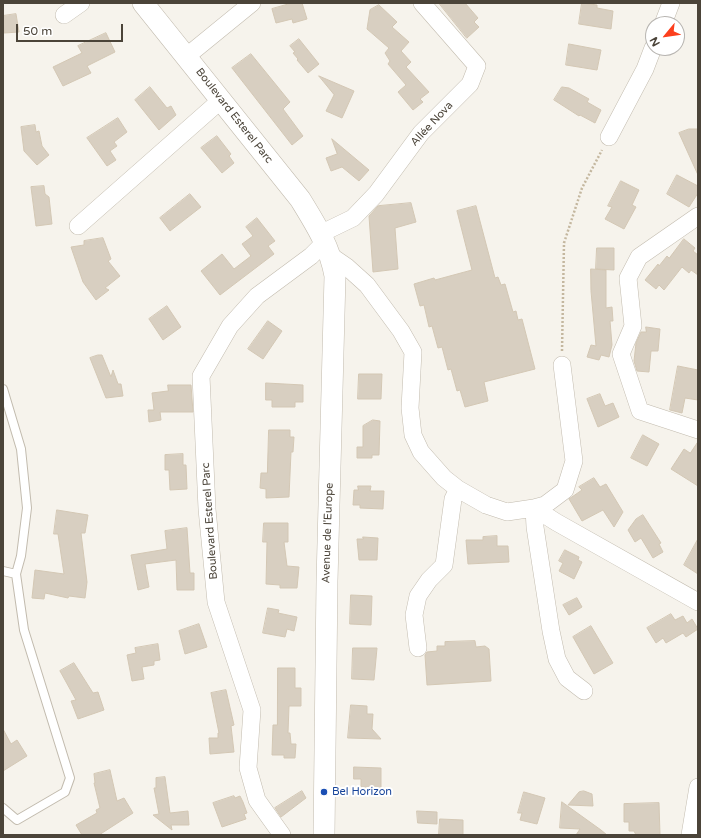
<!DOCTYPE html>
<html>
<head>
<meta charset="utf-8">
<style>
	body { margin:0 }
	#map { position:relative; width:701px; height:838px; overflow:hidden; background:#f6f3ec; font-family:"Varela Round",sans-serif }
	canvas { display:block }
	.frame { position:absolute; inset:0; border:4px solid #4b4439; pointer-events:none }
	.north { position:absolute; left:645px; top:16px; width:40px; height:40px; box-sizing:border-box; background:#fff; border:1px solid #b7b4b0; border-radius:50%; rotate:241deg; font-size:11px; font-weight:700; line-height:16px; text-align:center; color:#4b4439 }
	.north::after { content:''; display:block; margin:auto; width:14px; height:18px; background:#fc3f1d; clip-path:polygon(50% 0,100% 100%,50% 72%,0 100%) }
	.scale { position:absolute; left:16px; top:24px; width:107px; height:18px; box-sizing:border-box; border:2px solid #4b4439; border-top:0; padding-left:5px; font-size:12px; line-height:14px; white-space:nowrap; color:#4b4439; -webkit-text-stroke:3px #fff; paint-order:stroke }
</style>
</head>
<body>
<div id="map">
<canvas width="701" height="838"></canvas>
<div class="frame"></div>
<div class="north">N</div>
<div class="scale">50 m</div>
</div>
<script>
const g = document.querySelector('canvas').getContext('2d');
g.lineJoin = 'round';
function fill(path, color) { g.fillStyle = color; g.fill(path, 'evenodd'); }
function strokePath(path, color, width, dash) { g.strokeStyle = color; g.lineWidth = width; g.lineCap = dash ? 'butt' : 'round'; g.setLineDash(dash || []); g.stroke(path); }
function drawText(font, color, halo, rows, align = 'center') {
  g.font = font + ' "Varela Round",sans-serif'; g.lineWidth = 4; g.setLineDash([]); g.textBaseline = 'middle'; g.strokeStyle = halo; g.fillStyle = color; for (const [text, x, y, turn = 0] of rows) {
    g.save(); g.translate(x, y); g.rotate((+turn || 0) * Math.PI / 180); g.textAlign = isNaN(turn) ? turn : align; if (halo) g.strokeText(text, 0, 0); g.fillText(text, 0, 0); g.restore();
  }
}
const building = new Path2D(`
	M292 3H302L307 19 293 23 292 19 276 23 272 9Z
	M439 3H465L478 18 474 22 479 27 467 38Z
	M582 3 597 5V8L613 11 611 29 579 24Z
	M379 5 397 22 392 27 409 42 401 51 411 62 406 67 429 92 420 99 423 102 413 110 398 92 406 85 388 64 390 61 385 53 389 48 367 29 370 10Z
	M16 14 19 32 4 33 3 16Z
	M106 33 115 52 87 66 91 73 63 86 53 67 82 53 78 46Z
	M299 39 319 64 308 73 297 60 298 59 293 53 295 52 290 46Z
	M569 44 601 50 597 70 566 65Z
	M251 54 290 102 283 109 303 136 292 145 232 68Z
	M319 76 354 91 342 118 326 111 334 95Z
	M150 87 167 108 171 106 176 115 159 130 135 100Z
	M562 87 569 88 589 99 587 102 601 110 595 123 580 115 579 116 554 100Z
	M118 118 127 132 114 142 117 146 110 151 116 160 107 166 87 138Z
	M35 125 36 132 39 131 42 146 49 155 37 165 24 151 21 127Z
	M689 129H698V175L679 133Z
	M217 136 231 154 229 156 234 163 222 173 201 148Z
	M332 139 369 170 359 181 342 167 331 171 326 158 337 154Z
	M677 175 698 186V193L689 207 667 194Z
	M621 181 639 190 632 205 636 207 624 229 605 219 612 207 608 206Z
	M44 186 45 194 49 197 52 224 36 226 31 187Z
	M190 194 201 207 170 231 160 218Z
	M411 203 416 222 395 228 398 269 373 272 369 216 378 206Z
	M476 206 495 278 498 277 501 285 505 284 513 312 516 311 518 320 522 319 535 369 484 382 488 401 465 407 460 390 457 391 451 369 448 370 442 347 438 348 432 326 429 327 424 305 420 306 414 284 434 278 435 280 472 270 457 211Z
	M257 218 275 241 268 246 274 254 220 295 201 271 222 254 234 269 251 256 242 244 253 236 246 227Z
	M103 238 111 259 108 261 120 276 105 288 109 290 96 300 83 282 71 247 84 245V241Z
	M684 239 695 248 693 251 698 255V275L691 270 689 273 682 267 664 290 659 285 656 289 645 280 658 264 659 266 667 256 669 258Z
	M597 248H614V270L596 269Z
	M591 269 606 270V308L612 307 613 321H610L612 345 609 357 601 355 599 360 587 357 591 345 596 346 591 291Z
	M167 306 181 327 163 340 149 319Z
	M268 321 282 331 263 359 248 349Z
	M646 327 660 329 658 351H651L649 372 637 371 634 361 636 343 641 332H646Z
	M98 355H102L111 377 113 370 118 384H121L123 396 106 398 90 358Z
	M678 366 698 370V400L685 398 682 413 670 410Z
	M359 374H382L381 399H358Z
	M266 383 303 385V402H295V407H272V400H266Z
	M168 385H191L193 412H160L161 420 149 422 148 410H154L152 393 168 391Z
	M600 394 605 406 613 403 619 417 598 427 587 399Z
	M373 420 380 421 379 455H372V458H357V447H363V426Z
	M269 430H290V437H294L293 452H291L289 497 266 498V489L260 488 261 473H267Z
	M643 435 659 444 647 466 631 458Z
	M698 442V486L671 469 684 449 690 453Z
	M183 454V465H186L187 489 170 490 169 470H165V455Z
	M594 478 600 487 606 484 623 512 614 527 603 510 582 521 569 499 582 490 579 487Z
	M358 486H371L370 491H384L383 509 360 508V505H353L354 490H358Z
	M57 510 88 515 85 533H81L87 582 85 598 69 596 68 598 45 593 44 599 32 598 35 570 64 574 58 534H54Z
	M643 515 661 543 659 544 663 552 653 558 641 538 635 542 628 530 636 519Z
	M264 523H288V542H284L287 566 299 567 297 588H280V585L266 584 267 542H263Z
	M187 528 190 573H194V590H177L176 560 145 564 149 587 138 590 131 555 167 549 165 531Z
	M497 536V546H508L509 562 468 564 466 540H483V537Z
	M363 537 378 538 377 560H359L357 539H363Z
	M698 539V574L684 565Z
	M565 550 579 557 578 560 582 562 574 579 559 571 563 563 559 561Z
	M351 595 372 596 371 625 350 624Z
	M577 598 582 607 569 615 563 605Z
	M268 608 279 610 278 613 297 617 294 631 287 629 285 637 263 633Z
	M671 614 675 620 683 616 687 623 692 619 698 629 686 637 683 633 666 643 663 638 656 643 647 628Z
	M199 624 207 647 185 654 179 631Z
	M591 626 613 663 594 674 573 637Z
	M475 641 476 647 485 646 489 649 491 681 427 685 425 655 427 652 437 651V646H445V642Z
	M158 644 160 660 154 661V665L142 667 144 679 132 681 127 655 136 653 135 648Z
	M353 648H377L374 680 352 679Z
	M74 663 93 693 98 692 104 710 78 719 71 701 76 700 60 671Z
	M278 668H295V688H301V706H289L288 733H290L291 744H296L295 758H284V755H272L273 725H277Z
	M226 690 234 725 231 726 234 752 210 754 209 738H218V733H219L211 693Z
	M351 705 367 706V714H373L372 729 381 739 348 738Z
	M3 729 11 744 17 740 27 756 3 771Z
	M354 767 381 768V788L361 787V779H354Z
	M110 770 117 801 124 798 133 813 99 835H82L76 825 97 813 96 810 100 808 94 783H95L94 774Z
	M165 777 170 813 188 811 189 825H171L172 830 153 815 159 814 154 788H156V778Z
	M302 791 306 798 281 817 275 808Z
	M584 791 592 794 593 806 568 805 579 792Z
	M524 792 545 798 537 824 520 820 522 813H518Z
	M234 796 235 798 240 796 243 802 247 813 244 814 246 819 222 827 213 803Z
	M562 802 601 830 607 835H576L580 829 560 828Z
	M659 803 660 835H636L634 831H629V822H624V804Z
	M417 811 437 812V824L418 823Z
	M440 819 463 820V835H439Z`);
const path = new Path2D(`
	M562 351 564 243 582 188 602 150`);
const service = new Path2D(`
	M3 389 21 449 27 508 21 556 16 574 24 630 70 778 65 792 17 820 3 808
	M3 571 16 574`);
const minor = new Path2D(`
	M64 15 81 3
	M663 24 671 3
	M187 56 252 3
	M609 137 645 69 653 48
	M698 216 639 257 628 278 633 326 621 354 640 411 698 430
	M78 226 221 100
	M322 233 353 218 376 194 421 133 470 84 477 66 422 3
	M331 256 347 267 367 285 401 331 413 352 410 408 413 435 421 452 444 478 458 489 486 505 507 512 534 508 545 505 565 490 574 461 562 365
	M534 508 535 527 551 631 557 659 567 678 584 691
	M534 508 556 522 698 602
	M418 648 414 615 418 596 429 580 444 565 453 499 458 489
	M282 835 257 800 248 768 252 710 216 602 207 509 201 376 230 326 257 296 311 256 325 242
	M690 835 698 787`);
const tertiary = new Path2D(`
	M143 3 300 199C316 225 330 247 335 276L327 581 324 835`);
const markers = [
	[324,792,4,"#1a4fb4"]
];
const streetNames = [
	["Boulevard Esterel Parc",234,116,52],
	["Allée Nova",432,124,-47],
	["Boulevard Esterel Parc",210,521,-94],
	["Avenue de l'Europe",328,533,-88]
];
const transitNames = [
	["Bel Horizon",332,792]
];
fill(building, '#d8cfc1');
strokePath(building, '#d3c7b4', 1);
strokePath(service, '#c2bbae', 10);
strokePath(minor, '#c2bbae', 18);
strokePath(tertiary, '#c2bbae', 22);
strokePath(path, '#c4b79f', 2.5, [2, 2]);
strokePath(service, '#fff', 8);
strokePath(minor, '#fff', 17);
strokePath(tertiary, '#fff', 21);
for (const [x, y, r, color] of markers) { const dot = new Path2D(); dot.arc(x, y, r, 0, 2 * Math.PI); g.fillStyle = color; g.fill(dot); strokePath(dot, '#fff', 1.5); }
drawText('11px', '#4b4439', '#fff', streetNames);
drawText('11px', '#164399', '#fff', transitNames, 'left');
</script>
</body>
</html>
